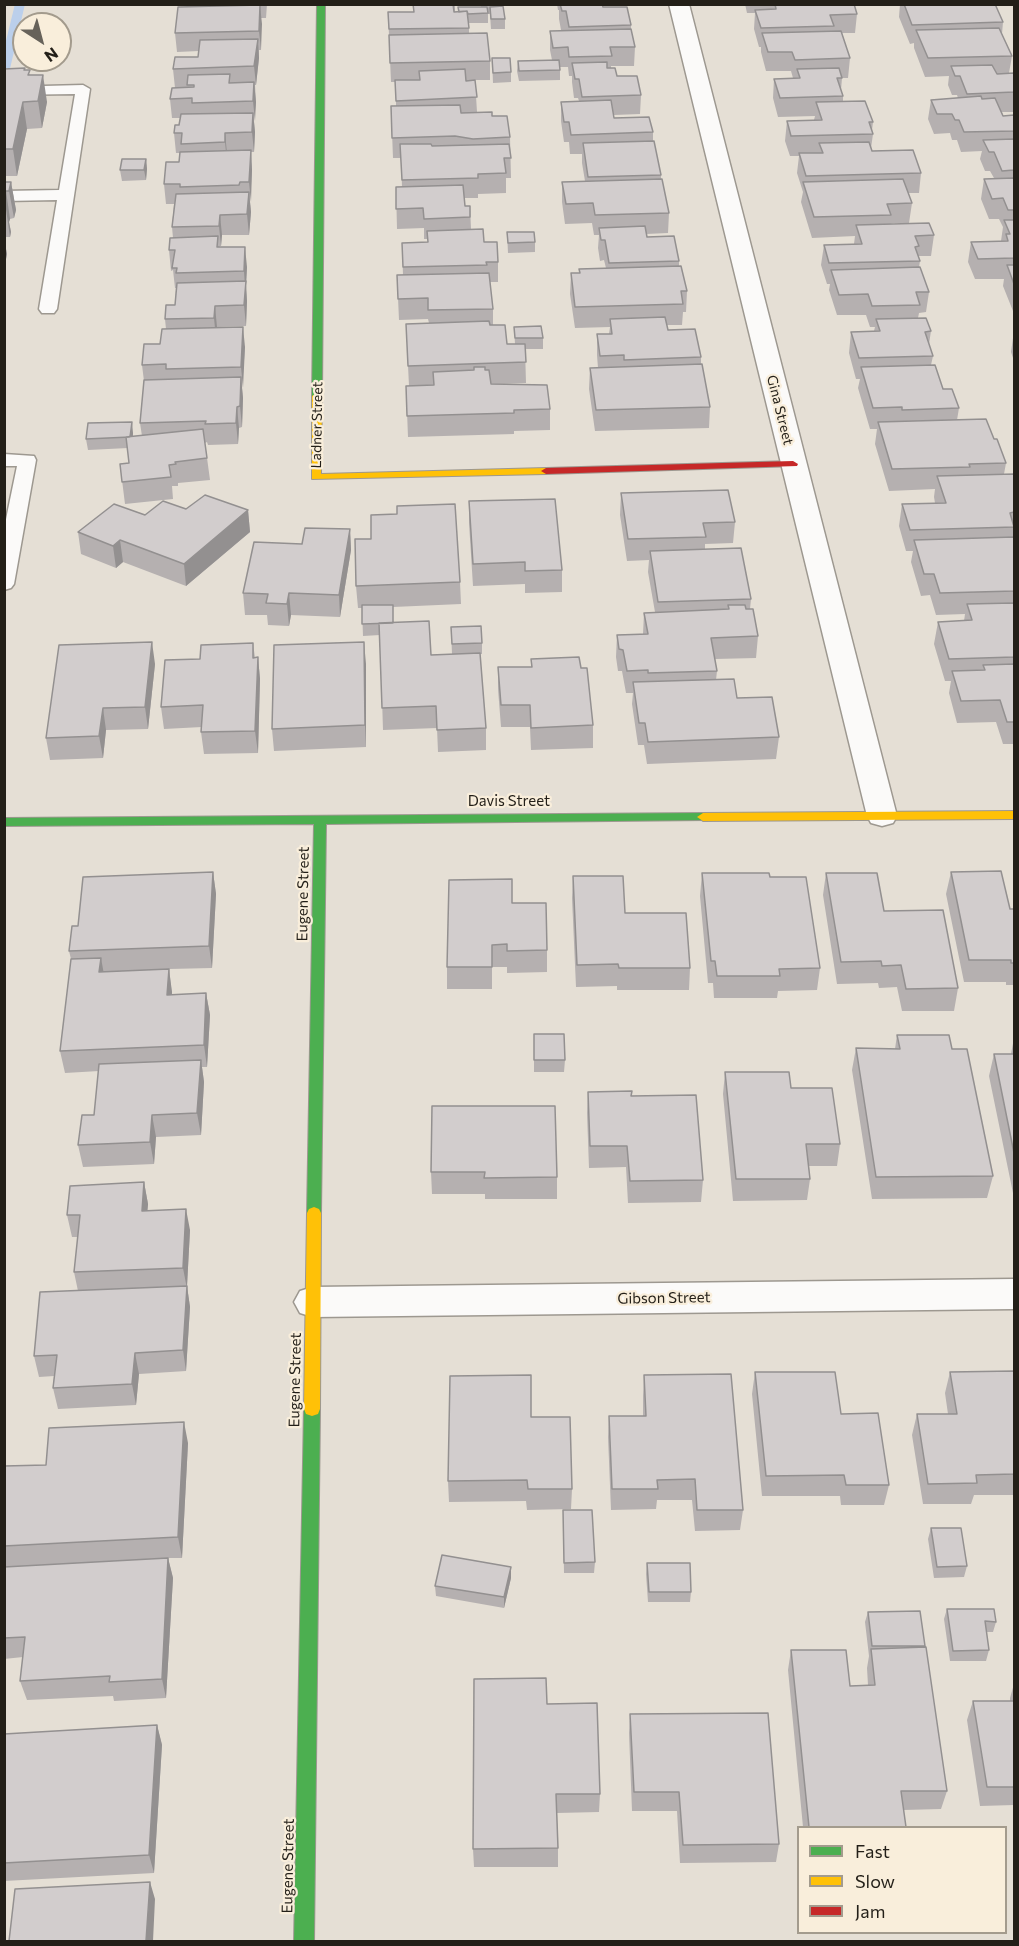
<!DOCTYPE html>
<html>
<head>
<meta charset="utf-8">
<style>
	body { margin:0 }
	#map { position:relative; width:1019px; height:1946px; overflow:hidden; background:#e5dfd5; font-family:Commissioner,sans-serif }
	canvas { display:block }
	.frame { position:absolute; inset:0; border:6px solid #231f18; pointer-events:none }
	.legend { position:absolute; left:797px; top:1826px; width:210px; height:108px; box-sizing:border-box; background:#f9eedb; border:2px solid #a39b8d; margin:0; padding:8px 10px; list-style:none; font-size:18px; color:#231f18 }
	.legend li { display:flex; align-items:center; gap:12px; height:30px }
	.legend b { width:30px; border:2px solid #a39b8d }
	.north { position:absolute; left:12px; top:12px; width:60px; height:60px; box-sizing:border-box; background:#f9eedb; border:2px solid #a39b8d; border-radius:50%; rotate:144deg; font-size:16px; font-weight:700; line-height:24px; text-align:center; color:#231f18 }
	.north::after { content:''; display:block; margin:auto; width:21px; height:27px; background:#67625a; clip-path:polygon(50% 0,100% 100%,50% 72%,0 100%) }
</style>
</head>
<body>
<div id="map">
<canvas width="1019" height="1946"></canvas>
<div class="frame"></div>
<ul class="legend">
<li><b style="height:8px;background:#4caf50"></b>Fast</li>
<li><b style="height:8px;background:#ffc107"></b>Slow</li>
<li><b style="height:8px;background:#c62828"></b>Jam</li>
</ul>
<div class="north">N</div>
</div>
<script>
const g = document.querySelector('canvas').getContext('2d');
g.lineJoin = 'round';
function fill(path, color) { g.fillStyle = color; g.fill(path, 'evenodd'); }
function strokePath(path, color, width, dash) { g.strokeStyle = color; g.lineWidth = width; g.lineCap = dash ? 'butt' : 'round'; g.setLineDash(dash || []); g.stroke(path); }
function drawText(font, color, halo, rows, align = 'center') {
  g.font = font + ' Commissioner,sans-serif'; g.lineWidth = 4.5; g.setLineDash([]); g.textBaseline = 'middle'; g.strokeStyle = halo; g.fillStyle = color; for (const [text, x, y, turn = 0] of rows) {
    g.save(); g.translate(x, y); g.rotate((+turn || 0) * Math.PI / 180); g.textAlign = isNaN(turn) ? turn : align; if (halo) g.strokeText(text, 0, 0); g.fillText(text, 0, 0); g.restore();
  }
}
const stream = new Path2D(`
	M15 4H25L9 73 4 76V49Z`);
const lane = new Path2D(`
	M83 85 90 89 57 309 54 313H42L39 309 57 200 4 201V191L59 190 75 94 4 95V87Z
	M4 454 34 456 36 460 14 584 11 588 4 590V529L17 466H4Z`);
const street = new Path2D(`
	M669 4H689L897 816 893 823 882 826 871 823 867 816Z
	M1014 1279V1309L313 1317 300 1313 294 1302 300 1291 313 1287Z`);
const fast = new Path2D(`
	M317 4H325L322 396 317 399 312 396Z
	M703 813 709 817 707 820 326 824 321 1213 319 1217 314 1219 309 1217 307 1213 314 824 4 826V818Z
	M312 1402 318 1404 320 1409 314 1942H294L304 1409 306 1404Z`);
const slow = new Path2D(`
	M317 393 322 396 321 474 546 468 551 471 546 474 312 479V396Z
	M1014 811V819L703 821 697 817 703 813Z
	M314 1207 319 1209 321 1213 320 1409 318 1414 312 1416 306 1414 304 1409 307 1213 309 1209Z`);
const jam = new Path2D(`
	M793 461 798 464 797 466 546 474 541 471 546 468Z`);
const wall = new Path2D(`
	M190 4H267L266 18H261V50H259V58L256 85H255L256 102 254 121 255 132 254 152H251L252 170 250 202 251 212 249 235H222L221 246H219L247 267 246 285 247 301 246 326 217 327 245 347 242 388 243 398 242 427 239 428 238 444 208 445 207 442 205 443 210 480 178 483V486H172L173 499 125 504 120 464 129 463 128 448 88 450 86 439 133 433V436H142L140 423 144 381 142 365 160 344 166 329 165 319 175 305 176 288H175L173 270 171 271 169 250 173 238 172 227 174 204H166L164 184 179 162 180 153H176L174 133 179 125 180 118H172L170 99 175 88 173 69 198 57 199 51 177 52 175 33 190 7Z
	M392 4H455V12L481 7V4H501L505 19V29H491L490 14H488V23H469V33L490 61V80H475L477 112 492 116 510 137 511 178H506V193L478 194V198H464L465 206H470L471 229 484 242 498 262V282H490L493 309V325L507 344H515L514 327 543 338V349H525L526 383 498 384 550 409V430L514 431V434L408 437 406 386H409L406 324 429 323 428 319 399 320 397 275H403L402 243 428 242V239H424V228L397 229 396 187H402L401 158H393L391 106H396V100L395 82H391L388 12H414L413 5H392Z
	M557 4H602L603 7 631 25V29L635 47 634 66H611V68L617 76 641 95 640 114 614 115V118L653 132V141L661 175V179L669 213 668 233 646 234 647 237 679 261V266L687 291 686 312H683L682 325H667L668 330 701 357V364L710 407 709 428 595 431 589 389 590 368H598L597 355V334H609L610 327 575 328 570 294 571 273H579V269L606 268 604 260 600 261 598 248 599 235H594L592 223 565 224 562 202V182L585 181 582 163V154H570L569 142H564L561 121V102L579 101 578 98H574L572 82V76H569L568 67H560V80L519 81 517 71 518 61 552 60 550 50V31H566V30H561L559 19V10H558Z
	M745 4H854L857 14 855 33H842L850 58 848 78H842L841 90 843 96V102L873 122 872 130 873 134 871 148 872 151 921 173 919 193H908L912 203 909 223H890L934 235 931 256H918L920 261 919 267 929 292 926 312 919 313 918 318 931 331 929 344 933 356 931 365 943 389 959 408 957 420 994 439 1006 463 1004 474H1014V534H1013V537H1014V747V744H1003L996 722 957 723 949 693 951 681H945L934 644 938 622 964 621 965 614 936 615 930 595 921 596 911 562 913 551H906L899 526 902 504 935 503 934 497 935 489 889 491 875 444 877 429H870L858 388 860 379H856L849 353 851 332 874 331 875 327H870L866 315H837L829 290 830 284H827L821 265 824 245 854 244 855 236 812 238 801 202 803 192 797 173 799 156H790L785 141 787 121 814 120 815 116 778 117 773 98 774 79 793 78 791 71H766L761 52V47H759L754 29 755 13H747Z
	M900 4H995L1003 22 1002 34 1012 56 1009 73H1014V112H1002L1003 116 1014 115V311H1013L1003 286 1004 279H975L968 262 971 242 1001 241 1003 227 999 219H989L981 199 984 179 994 178 990 171H985L980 159 982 151 961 152 957 140H952L950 133 934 134 928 119 931 100 958 98 957 95H952L948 85 949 76 925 77 914 48V43L910 44 899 17Z
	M492 58 511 72V82L493 83Z
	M4 69 25 70 30 75 47 102 42 128 27 129 17 176H4Z
	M146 159 147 169 146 180 122 181 120 170Z
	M4 182H11L16 210 14 218 10 219 9 222 11 232 10 237H6L5 244 7 254 6 259H4Z
	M507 232 535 242V252L508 253Z
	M1014 331V361L1011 352Z
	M621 493 735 522 733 543 705 544V549L751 599 750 609 758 636 756 658 715 659 717 671 716 680 779 737 776 759 647 764 644 745H638L632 704 633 693H626L622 671H618L616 657 617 635 643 634 644 613 655 612 648 572 649 560 627 561 620 515Z
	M469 501 562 570V592L525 593V584L473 586 469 523Z
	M186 509 248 510 250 532 186 586 123 562 116 568 81 554 78 532 145 515Z
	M350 529 351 550 340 617 291 615 289 626 268 625 267 615H245L243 593 302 544Z
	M460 582 461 604 393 607V623L431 655 452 654 451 627 482 643V654H480L486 728V750L438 752 437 728 383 730 380 635 363 636 362 608H358L356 586Z
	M253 643 255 658 258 657 260 679 258 753 204 754 201 732 202 727 164 729 161 707Z
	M531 659 581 668 593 725V748L531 750 530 727H501L498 689V667H531Z
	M155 664 148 729 106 730 103 758 50 760 46 738Z
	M366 664V747L274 751 272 729Z
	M213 872 216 894 212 968 169 969 172 995 206 993 210 1015 207 1067H202L204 1082 201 1135 156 1137 154 1164 83 1167 78 1145 94 1115 99 1071 65 1073 60 1051 71 959 69 951 78 926Z
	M951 872 1010 909H1014V985H1006V982H964L946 894Z
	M702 873 770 877 820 968 817 990 778 991 777 998H714L713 983H708L700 896Z
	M826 873 884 911 958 988 954 1011H902L897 987 879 988 878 983 837 984 823 895Z
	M573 876 625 913 690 968 689 990H617V986L576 987 572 898Z
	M512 903 547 950V972L507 973V967H492V989H447V967Z
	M534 1034 565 1060 564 1072H534Z
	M897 1035 952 1049 993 1176 987 1198 872 1199 852 1070 856 1048 895 1049Z
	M1014 1038V1198L989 1076 994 1054H1011Z
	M725 1072 791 1088 840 1144 837 1166H809L810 1179 807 1200 733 1201 723 1094Z
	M588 1092 631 1096 703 1180 701 1202 628 1203 626 1167 589 1168 587 1113Z
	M432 1106 557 1177V1199H485V1194H432L431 1172Z
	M144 1182 148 1204 147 1210 190 1230 187 1286 190 1307 186 1371 139 1374 136 1405 58 1409 53 1388 54 1376 39 1377 34 1356 78 1291 74 1272 78 1237H72L67 1215Z
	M1014 1371V1495H974L971 1504H923L912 1435 917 1414H948L945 1393 950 1372Z
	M755 1372 841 1414 889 1485 884 1505H841L840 1496H762L752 1394Z
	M644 1375 743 1510 740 1530 695 1531 692 1500H657L656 1509 611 1510 608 1437 609 1416H643V1396Z
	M531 1417 572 1489 571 1509 527 1510 526 1501 449 1502 448 1481Z
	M188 1443 182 1558H168L173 1578 166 1698 114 1701 113 1696 27 1700 20 1681 23 1657 4 1659V1466L46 1465Z
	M563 1510 595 1562 594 1573H564Z
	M931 1528 967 1566 964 1577 934 1578 928 1539Z
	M647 1563 691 1592 690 1602H648L646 1574Z
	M511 1578 504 1608 436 1596 435 1586Z
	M947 1609 996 1622 993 1632H986L989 1650 986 1661H950L944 1619Z
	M868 1612 925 1646 924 1647 947 1791 941 1809 903 1810 906 1827H803L788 1670 791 1650 850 1686 868 1685 867 1668 869 1656 865 1622Z
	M1014 1684V1805L980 1806 967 1720 973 1701H1010V1698Z
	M547 1704 600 1794 599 1812 557 1813 558 1848V1867H474L473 1849Z
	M630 1714 779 1844 776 1862 680 1863 677 1811H632L629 1733Z
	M157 1725 162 1745 154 1873 4 1881V1734Z`);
const shadedWall = new Path2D(`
	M260 5 262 24 261 50 259 31Z
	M258 39 259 58 256 85 254 66Z
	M43 75 47 102 42 128 38 101Z
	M254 82 256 102 255 121 253 101Z
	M23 102 27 129 17 176 13 149Z
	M253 113 255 132 254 152 252 132Z
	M225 133 227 153V162L225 142Z
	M251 150 252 170 251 202 249 182Z
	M146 159 147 169 146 180 144 170Z
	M11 182 16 210 14 218 9 191Z
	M6 191 10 219 9 222 11 232 10 237 6 209H4V195Z
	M249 192 251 212 249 235 247 214Z
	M220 215 222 235 221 246 219 226Z
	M4 227 6 237 5 244 7 254 6 259 4 252Z
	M245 247 247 267 246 285 247 301 246 326 244 305 245 287 244 271Z
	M215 306 217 327 216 338 214 318Z
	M243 327 245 347 243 388 241 367Z
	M241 377 243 398 242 427 240 406Z
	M237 407 239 428 238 444 236 423Z
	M132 422 133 433 132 448 130 437Z
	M248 510 250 532 186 586 184 564Z
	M350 529 351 550 340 617 339 595Z
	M120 540 123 562 116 568 113 546Z
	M289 593 291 615 289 626 287 604Z
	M152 642 155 664 148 729 145 707Z
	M364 642 366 664V747L365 725Z
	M258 657 260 679 258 753 255 731Z
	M103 708 106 730 103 758 99 736Z
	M213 872 216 894 212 968 209 946Z
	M101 958 105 980 99 972Z
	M169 969 172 992 171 1017 167 995Z
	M206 993 210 1015 207 1067 204 1045Z
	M201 1060 204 1082 201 1135 197 1113Z
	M152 1115 156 1137 154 1164 150 1142Z
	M144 1182 148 1204 146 1232 142 1211Z
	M186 1209 190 1230 187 1286 190 1307 186 1371 183 1350 187 1289 183 1268Z
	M135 1353 139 1374 136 1405 132 1384Z
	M184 1422 188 1443 182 1558 178 1537Z
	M168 1558 173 1578 166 1698 162 1679Z
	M511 1567V1578L504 1608V1597Z
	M157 1725 162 1745 154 1873 149 1855Z
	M150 1882 155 1899 153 1941H146Z`);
const building = new Path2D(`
	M413 4H453L454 12 467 11 469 28 389 29 388 12H414Z
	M560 4H602L603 7H627L631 25 569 27 566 11H562Z
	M775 4H854L857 14 830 15 834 26 761 28 755 10 776 9Z
	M904 4H995L1003 22 912 25Z
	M260 5 259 31 175 33 178 7Z
	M503 6 505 19H491L490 7Z
	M458 7H487L488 13 468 14 467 11 459 12Z
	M999 28 1012 56 928 58 916 30Z
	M631 29 635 47H610L612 56 569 57 568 47 553 48 550 31Z
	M841 31 850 58 795 60 792 52H768L762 33Z
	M487 33 490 61 390 63 389 35Z
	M258 39 254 66 173 69 175 57H198L200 40Z
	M492 58H510L511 72 493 73Z
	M559 60 560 70 519 71 518 61Z
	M607 62V68H615L617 76H637L641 95 582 97 579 79H575L572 63Z
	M992 65 997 74 1014 73V92L967 94 960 76H955L951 66Z
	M25 68 24 70H30L28 75H43L38 101 23 102 13 149H4V69Z
	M839 68 842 78H837L843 96 780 98 774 79 800 78 797 69Z
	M465 69 466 81 475 80 477 97 396 101 395 80H420L419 71Z
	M230 74 229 83 254 82 253 101 192 103V98L170 99 172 88 194 87V85H187L188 75Z
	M981 96 982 99 995 98 1003 116 1014 115V131L964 132 959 120H955L952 114H937L931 100Z
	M611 100 614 118 649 117 653 132 571 135 569 122H564L561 102Z
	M865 101 873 122H869L873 134 791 136 787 121 822 120 816 102Z
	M460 105 461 113 492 112V116H507L510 137 473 139 455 136 392 138 391 106Z
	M253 113 252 132 225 133V142L181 144 182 133H174L175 125H179L181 114Z
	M1014 139V170L1002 171 994 152H989L983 140Z
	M654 141 661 175 588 177 583 143Z
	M869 142 872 151 913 150 921 173 806 176 799 153H823L819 143Z
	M400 144H431L432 146 509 144 511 158H504L506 173 478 174V178L402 180Z
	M251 150 249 182H240L239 185 180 187V184H164L166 162H179L180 152Z
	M122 159H146L144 170H120Z
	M1014 178V210H1008L1003 198 992 199 984 179Z
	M662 179 669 213 595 215 593 203 566 204 562 182Z
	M903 179 912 203 887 204 891 215 814 217 803 182Z
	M4 182H11L9 191H6L4 195Z
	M463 185 465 206H470V217L424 219 423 208 396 209V187Z
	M249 192 247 214 220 215 219 226 172 227 176 194Z
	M1004 220H1014V258L978 259 971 242 1008 241 1006 234H1010Z
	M929 223 934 235 915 236 919 246 915 247 920 261 829 263 824 245 862 244 856 225Z
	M645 226 647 237 674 236 679 261 609 263 605 240H601L599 228Z
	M483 229 484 242H497L498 262H486L487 265 403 267 402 243 428 242 427 231Z
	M507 232H534L535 242 508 243Z
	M218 236 217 247H245L244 271 176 273 177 268H172L175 250H169L170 238Z
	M1007 265H1014V284Z
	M681 266 687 291H681L683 304 575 307 571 273H580L579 269Z
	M920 267 929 292H916L920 305 872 306 868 294 839 295 831 270Z
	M489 273 493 309 428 310V298L398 299 397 275Z
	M246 281 244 305 215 306 214 318 165 319 166 305H175L177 283Z
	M665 317 668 330 695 329 701 357 624 360V355L600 356 597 334H612L610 319Z
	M926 318 931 331 925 332 933 356 859 358 851 332 880 331 876 319Z
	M489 321 490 325H505L507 344H525L526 362 408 366 406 324Z
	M541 326 543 338H515L514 327Z
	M243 327 241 367 166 369V364L142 365 144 344H160L162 329Z
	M702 364 710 407 596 410 590 368Z
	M935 365 943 389H952L959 408 902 410V407L873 408 861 367Z
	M474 367H485V370H489L491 384 547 385 550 409 514 410V413L407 416 406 386 434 385 433 372 474 370Z
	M241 377 240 406 237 407 236 423 205 424 206 421 140 423 144 380Z
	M986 419 994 439H997L1006 463 969 464 970 467 892 469 878 422Z
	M132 422 130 437 86 439 88 423Z
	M203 429 207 458 175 462 176 464 169 465 171 477 122 482 120 464 129 463 126 437Z
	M1014 474V512L1010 513 1014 527 910 530 902 504 946 503 937 476Z
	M728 490 735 522 703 523 706 537 628 539 621 493Z
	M205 495 248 510 184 564 120 540 113 546 78 532 114 504 145 515 163 501 186 509Z
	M555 499 562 570 525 571V562L473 564 469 501Z
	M455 504 460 582 356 586 355 539H371V515L397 514V506Z
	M305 528 350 529 339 595 289 593 287 604 266 603 268 594 243 593 254 542 302 544Z
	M1014 537V591L940 593 934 574H924L914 540Z
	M741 548 751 599 658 602 650 551Z
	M1014 603V657L949 659 938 622 972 620 967 604Z
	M362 605H393V623L362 624Z
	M728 605H745L746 609H753L758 636 711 638 717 671 648 673V670L627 671 623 650 619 649 617 635 648 634 644 613 729 609Z
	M429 621 431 655 480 653 486 728 437 730 436 706 382 708 379 623Z
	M481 626 482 643 452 644 451 627Z
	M152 642 145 707 103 708 99 736 46 738 59 645Z
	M364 642 365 725 272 729 274 645Z
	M253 643V658L258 657 255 731 201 732 203 705 161 707 165 660 200 659 201 645Z
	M579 657 581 668H587L593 725 531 728 530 705H501L498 667H532L531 659Z
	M1014 664V722H1007L1000 700 961 701 952 671 985 670 983 665Z
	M734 679 737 698 772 697 779 737 648 742 645 723H639L633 682Z
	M1001 871 1010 909H1014V963H1011V960H969L951 872Z
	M213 872 209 946 69 951 72 926H78L83 877Z
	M702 873H769L770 877H806L820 968 779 969 780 976H717L715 961H711Z
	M826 873H877L884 911 943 910 958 988 906 989 901 965 882 966 881 961 841 962Z
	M573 876H623L625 913H686L690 968H619L618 964 577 965Z
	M512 879V903H546L547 950 507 951V944L492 945V967H447L449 880Z
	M101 958 99 972 169 969 167 995 206 993 204 1045 60 1051 71 959Z
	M534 1034H564L565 1060H534Z
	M897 1035H949L952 1049H967L993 1176 876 1177 856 1048 900 1049Z
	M994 1054H1014V1153Z
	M201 1060 197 1113 152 1115 150 1142 78 1145 82 1115H94L99 1064Z
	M725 1072H789L791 1088H832L840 1144H806L810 1179H736Z
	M632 1091 631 1096 696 1095 703 1180 630 1181 627 1146H590L588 1092Z
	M432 1106H555L557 1177 484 1178 485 1172H431Z
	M144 1182 142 1211 186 1209 183 1268 74 1272 80 1215H67L70 1186Z
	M187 1286 183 1350 135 1353 132 1384 53 1388 57 1355 34 1356 40 1292Z
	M1014 1371V1474L976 1475 977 1483 928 1484 917 1414H957L950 1372Z
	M755 1372H835L841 1414 878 1413 889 1485H846L844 1475 766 1476Z
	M731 1374 743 1510H697L695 1479 657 1480 658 1489H612L609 1416H646L644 1375Z
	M531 1375V1417H570L572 1489H528L527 1480 448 1481 450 1376Z
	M184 1422 178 1537 4 1546V1466L46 1465 49 1428Z
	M563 1510H592L595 1562 564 1563Z
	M931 1528H961L967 1566 937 1567Z
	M442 1555 511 1567 504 1597 435 1586Z
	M168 1558 162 1679 109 1682 110 1676 20 1681 25 1637 4 1638V1567Z
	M647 1563H690L691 1592H649Z
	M947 1609H994L996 1622 985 1621 989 1650 953 1651Z
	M920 1611 925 1646H872L868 1612Z
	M926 1647 947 1791H901L906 1827H809L791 1650H846L850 1686 875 1685 871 1649Z
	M546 1678 547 1704 597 1703 600 1794H556L558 1848 473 1849 474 1679Z
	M973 1701H1014V1787H987Z
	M768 1713 779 1844 683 1845 679 1792H634L630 1714Z
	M157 1725 149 1855 4 1863V1734Z
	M150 1882 146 1941H9L15 1889Z`);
const farStreetnames = [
	["Gina Street",780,410,76],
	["Ladner Street",317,425,-89]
];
const streetNames = [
	["Davis Street",509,801],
	["Eugene Street",303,894,-89],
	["Gibson Street",664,1298,-1],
	["Eugene Street",295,1380,-89],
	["Eugene Street",288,1866,-89]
];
fill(stream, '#bbcfeb');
strokePath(lane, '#9d9890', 3);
strokePath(street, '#9d9890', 3);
strokePath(fast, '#9d9890', 2);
strokePath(slow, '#9d9890', 2);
strokePath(jam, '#9d9890', 2);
fill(lane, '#fbfaf9');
fill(street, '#fbfaf9');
fill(fast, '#4caf50');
fill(slow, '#ffc107');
fill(jam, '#c62828');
fill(wall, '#b5b0b0');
fill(shadedWall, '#939090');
fill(building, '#d2cdcd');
strokePath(building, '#939090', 1.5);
drawText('14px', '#231f18', '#f9eedb', farStreetnames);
drawText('15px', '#231f18', '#f9eedb', streetNames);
</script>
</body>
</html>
